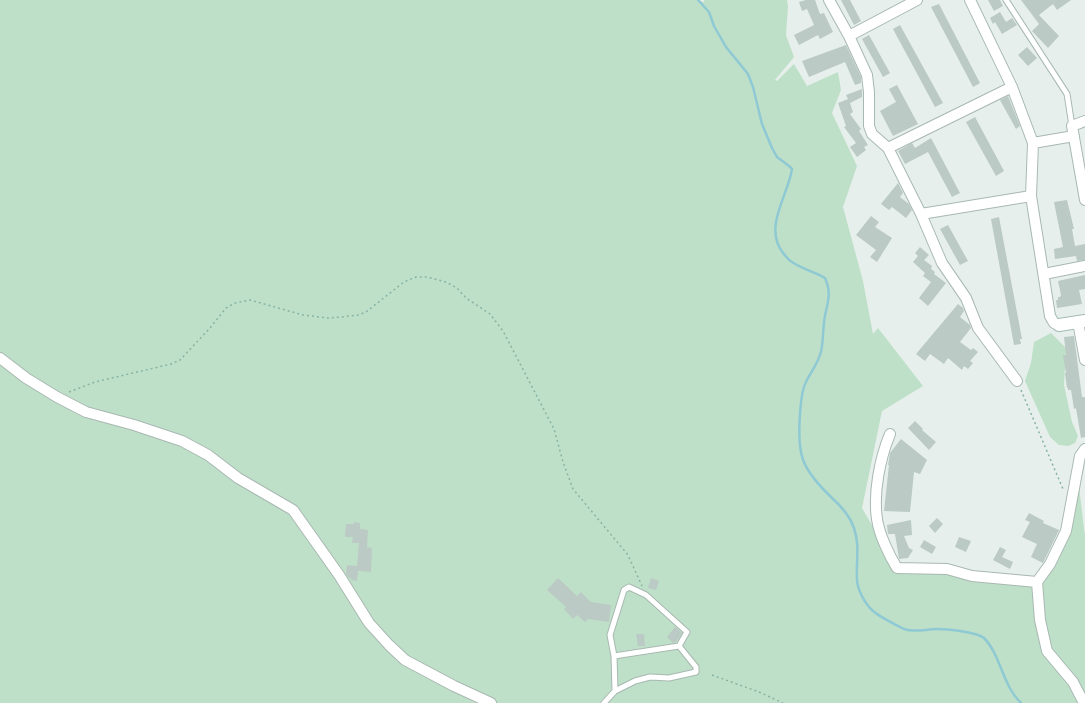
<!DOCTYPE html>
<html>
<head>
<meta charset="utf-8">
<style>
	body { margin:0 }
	canvas { display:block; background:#e6efeb }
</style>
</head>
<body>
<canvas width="1085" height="703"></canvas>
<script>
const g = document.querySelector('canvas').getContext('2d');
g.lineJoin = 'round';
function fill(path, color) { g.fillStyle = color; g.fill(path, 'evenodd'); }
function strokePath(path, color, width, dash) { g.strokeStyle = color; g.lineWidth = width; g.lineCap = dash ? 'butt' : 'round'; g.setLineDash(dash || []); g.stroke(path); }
const green = new Path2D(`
	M0 0H696L704 2V0H787L788 6 786 35 794 57 775 80 777 81 794 64 807 86 838 72 841 90 832 113 857 166 843 207 863 281 873 334 878 328 923 386 882 411 862 508 897 568 1037 582 1079 487 1085 536V703H0Z
	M1051 333 1066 348 1064 385 1072 422 1078 436 1075 443 1068 446 1059 445 1050 437 1025 381 1031 363 1034 342Z`);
const stream = new Path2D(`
	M698 0 709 12 714 26 726 47 748 74 753 87 762 124 772 148 777 157 789 166 792 169C788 196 763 227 783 253 786 256 788 260 792 262 802 269 815 272 825 278 833 296 826 305 824 322 823 332 823 343 821 352 818 363 811 372 806 382 801 391 801 403 800 414 797 455 801 468 831 497 840 505 850 516 854 528 860 545 856 562 857 579 857 589 865 604 873 611 880 617 896 625 904 629 915 633 926 629 937 629 947 629 977 632 984 638 1001 655 1002 685 1021 703`);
const building = new Path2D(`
	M806 0H815L820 14 824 13 833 32 820 39 818 35 799 45 794 35 814 25 807 9 802 11 799 2Z
	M841 0H850L861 21 854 25Z
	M988 0H1000L1003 6 994 11Z
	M1021 0H1071L1057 10 1053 4 1039 15 1059 36 1048 48 1032 31 1039 24Z
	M939 4 980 83 973 87 931 7Z
	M1000 12 1006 22 1012 18 1017 25 1002 34 995 22 993 24 990 18Z
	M900 25 943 103 935 107 893 29Z
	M869 35 890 73 883 77 862 39Z
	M846 45 861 77V83L855 85 845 62 809 77 802 61Z
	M1027 47 1037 58 1028 66 1018 55Z
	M897 85 918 124 893 136 880 111 896 102 889 89Z
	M862 89V97L850 103 853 112 850 114 861 129 859 131 868 145 864 147 866 150 857 157 850 147 856 143 844 127 846 126 838 103 848 99 846 95Z
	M1008 96 1020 126 1016 129 1000 100Z
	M975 117 1004 171 996 176 966 122Z
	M931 138 960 193 952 197 928 152 905 164 898 151 912 143 915 148Z
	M898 183 903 193 900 197 909 204 912 210 906 218 892 207 889 210 881 204Z
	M1067 200 1074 229H1072L1075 246 1085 244V260L1077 261 1076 256 1055 259 1054 249 1063 247 1054 202Z
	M871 216 879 222 875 227 892 238 877 262 870 257 876 250 856 235Z
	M999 217 1022 339H1020L1021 344 1014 345 991 219Z
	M948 225 968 261 960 265 940 229Z
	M920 247 929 255 924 260 932 266 931 269 935 272 934 274 946 283 928 306 919 298 931 282 923 276 925 273 913 262 918 256 915 253Z
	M1085 275V289L1079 290 1082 304 1057 308 1056 300H1058V297H1060L1061 295 1058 281Z
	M958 304 963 308 964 311 960 317 970 325 971 328 960 342 971 350 973 348 978 352 970 361 973 363 968 369 964 366 962 370 948 358 944 364 930 354 925 361 916 354Z
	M1074 336 1082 397H1085V437L1081 438 1076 408 1074 409 1071 390H1068V388H1067L1065 373H1066L1063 355H1066L1064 337Z
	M915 421 923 429 922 430 936 442 929 450 908 428Z
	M901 439 927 460 920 474 914 472 910 512 884 511 889 465H888L890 453Z
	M1029 513 1044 521 1043 523 1059 530 1043 563 1031 557 1037 544 1022 537 1030 522 1025 520Z
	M937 518 943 524 935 533 929 526Z
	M911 520 912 535 904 536 909 548 913 550 908 558 899 559 895 534H888L887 525Z
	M354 522 360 523V529L368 530 367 547 372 548 371 572 358 571 357 581 351 580V578H349L346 574 347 565 357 566 359 543H352L353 537H345L346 524H354Z
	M959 537 971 541 966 552 955 547Z
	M924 540 936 547 932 554 920 547Z
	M1000 547 1006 550 1002 557 1013 562 1010 569 993 560Z
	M558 578 577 596 581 592 591 602 611 605 609 622 588 619 585 622 577 615 573 619 564 609 566 607 547 590Z
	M651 578 659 581 656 590 648 588Z
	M675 627 682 633 676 642 673 643 667 637Z
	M636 634H644L645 646H638Z`);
const path = new Path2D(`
	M1021 390 1063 489
	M69 392 95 382 171 364 180 360 210 328 226 308 235 303 250 300 303 315 328 318 341 317 358 315 366 312 404 282 416 277H427L446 282 457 288 466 298 490 314 503 331 554 429 563 462 573 489 628 555 642 586
	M712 675 759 692 783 703`);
const lane = new Path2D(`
	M1006 0 1067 94 1072 126
	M615 691 635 681 650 677 669 678 696 672V667L679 646
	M604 703 615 691 614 656 610 635 624 590 629 587 646 595 687 632 679 646 614 656`);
const street = new Path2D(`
	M829 0 849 36 867 75 869 92V126L872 134 888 148 921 214 942 263 966 298 978 328 1017 381
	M970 0 1012 87 1033 143 1031 196 1050 316 1054 323 1059 325
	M849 36 917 0
	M1085 121 1072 126 1085 200
	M1033 143 1074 136
	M888 148 1012 87
	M921 214 1031 196
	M1044 274 1085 266
	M1078 322 1085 360
	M0 358 26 378 57 397 86 412 134 425 182 441 208 455 238 478 293 510 339 575 369 623 389 645 405 660 454 686 491 703
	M890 434C880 458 873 493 877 519 879 534 889 555 897 568L947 569 972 576 1037 582
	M1084 703 1073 682 1047 651 1040 620 1037 582 1050 564 1066 531 1080 456 1085 449`);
const secondary = new Path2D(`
	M1059 325 1085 321`);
fill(green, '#bfe0c8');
strokePath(stream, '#8ec9d4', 2.5);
fill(building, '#bbcac4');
strokePath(lane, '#a8b8b2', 7);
strokePath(street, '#a8b8b2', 12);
strokePath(secondary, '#a4bbb3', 14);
strokePath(path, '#86b3a5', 1.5, [2, 3]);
strokePath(lane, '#fff', 5);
strokePath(street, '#fff', 10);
strokePath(secondary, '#fff', 12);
</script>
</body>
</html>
